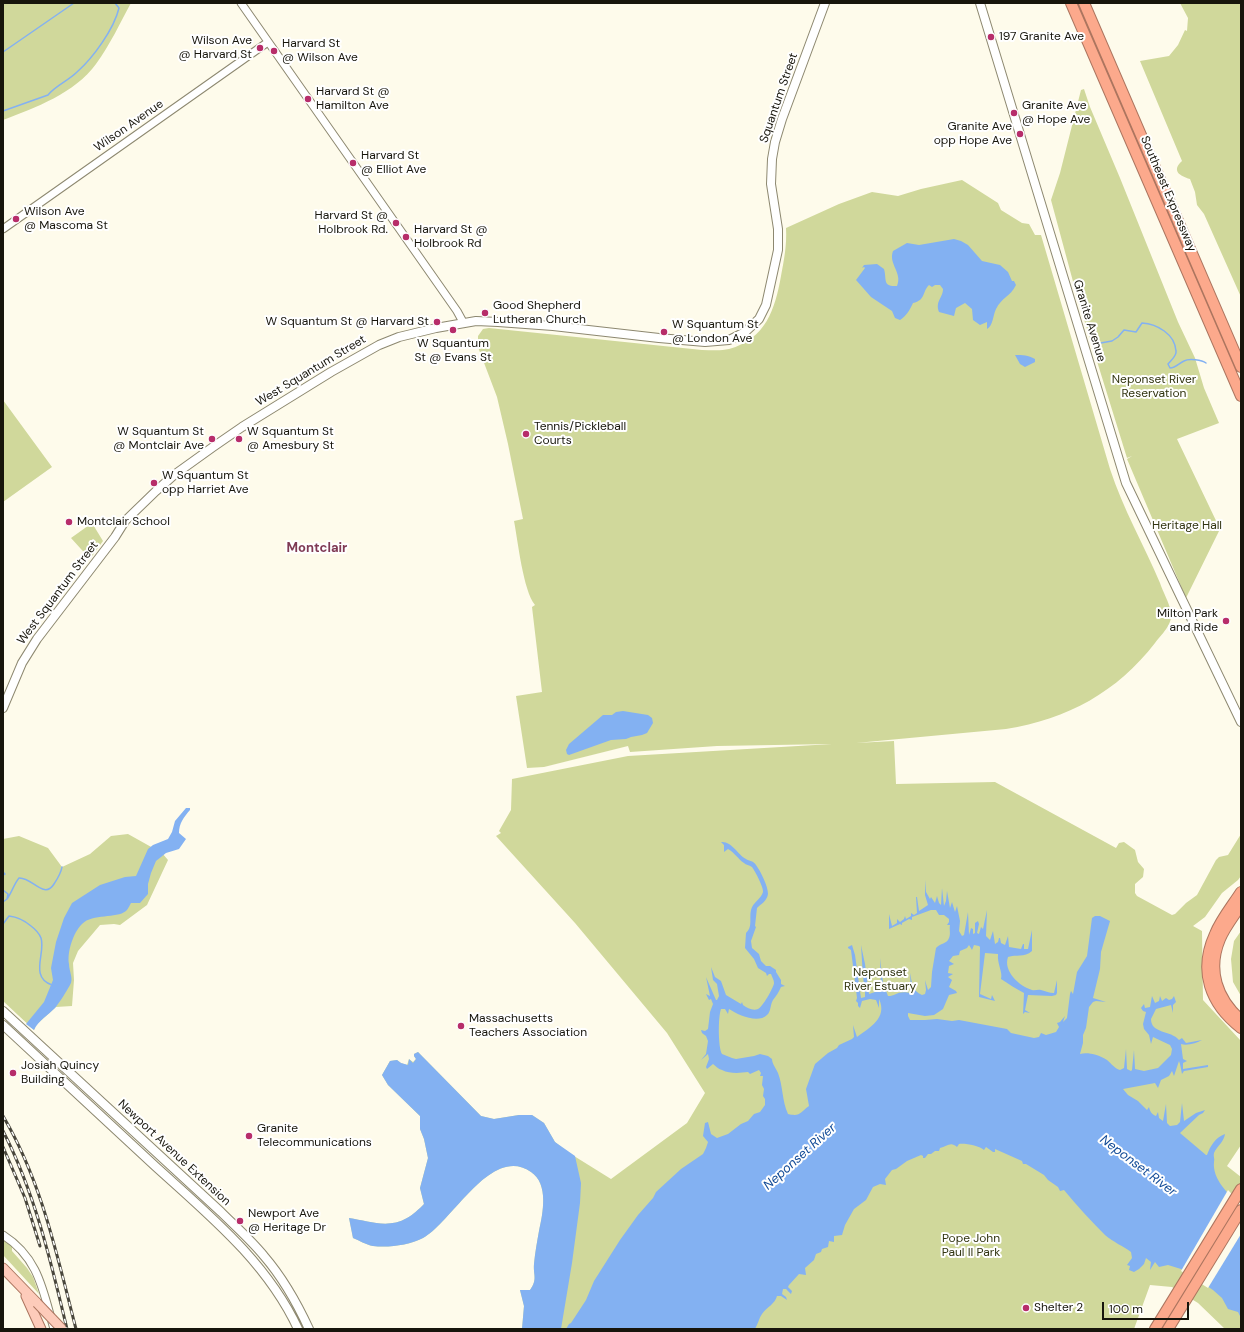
<!DOCTYPE html>
<html>
<head>
<meta charset="utf-8">
<style>
	body { margin:0 }
	#map { position:relative; width:1244px; height:1332px; overflow:hidden; background:#fefbeb; font-family:"DM Sans",sans-serif }
	canvas { display:block }
	.frame { position:absolute; inset:0; border:4px solid #17150c; pointer-events:none }
	.scale { position:absolute; left:1102px; top:1302px; width:87px; height:18px; box-sizing:border-box; border:2px solid #17150c; border-top:0; padding-left:5px; font-size:12px; line-height:14px; white-space:nowrap; color:#17150c; -webkit-text-stroke:3px #fff; paint-order:stroke }
</style>
</head>
<body>
<div id="map">
<canvas width="1244" height="1332"></canvas>
<div class="frame"></div>
<div class="scale">100 m</div>
</div>
<script>
const g = document.querySelector('canvas').getContext('2d');
g.lineJoin = 'round';
function fill(path, color) { g.fillStyle = color; g.fill(path, 'evenodd'); }
function strokePath(path, color, width, dash) { g.strokeStyle = color; g.lineWidth = width; g.lineCap = dash ? 'butt' : 'round'; g.setLineDash(dash || []); g.stroke(path); }
function drawText(font, color, halo, rows, align = 'center') {
  g.font = font + ' "DM Sans",sans-serif'; g.lineWidth = 4; g.setLineDash([]); g.textBaseline = 'middle'; g.strokeStyle = halo; g.fillStyle = color; for (const [text, x, y, turn = 0] of rows) {
    g.save(); g.translate(x, y); g.rotate((+turn || 0) * Math.PI / 180); g.textAlign = isNaN(turn) ? turn : align; if (halo) g.strokeText(text, 0, 0); g.fillText(text, 0, 0); g.restore();
  }
}
const green = new Path2D(`
	M3 3H131C120 23 110 45 96 64 75 93 35 108 3 120Z
	M1180 3H1241V297L1204 214 1197 205 1195 192 1190 179C1180 176 1171 171 1182 161L1140 61 1169 56 1178 45 1185 30 1187 31 1188 18Z
	M1084 89 1090 107 1120 178 1178 322 1195 358 1204 388 1219 423 1177 439 1220 529 1186 598 1127 459 1132 456 1127 458 1078 300 1051 200 1060 173 1081 90Z
	M962 180 998 203 1001 210 1022 223 1029 224 1035 235H1041L1110 469C1123 509 1144 545 1160 583 1163 592 1169 602 1171 612 1173 624 1162 634 1155 643 1117 692 1068 719 1006 729L856 743 894 741 896 784 995 782 1116 848 1119 843 1124 842 1135 850 1138 862 1144 869 1143 877 1135 884V893L1137 896 1172 915 1175 914 1186 903 1197 895 1216 860 1219 857 1228 855 1241 834V876L1238 880 1222 893 1205 917 1193 926 1202 931 1203 1000 1241 1041V1145L1227 1166 1241 1177V1329H1225L1198 1303 1172 1287 1150 1285 1134 1329H522L524 1306 520 1290H530C538 1279 533 1275 534 1264 535 1253 537 1242 539 1231 543 1213 549 1184 531 1172 491 1144 452 1223 423 1238 409 1245 389 1248 373 1246 366 1245 359 1240 353 1238L349 1218C369 1221 388 1229 407 1218 413 1215 419 1209 424 1204L420 1188 428 1158 424 1139 420 1129V1116L388 1085 382 1075 390 1061 397 1060 401 1063 407 1065 409 1059 413 1062 416 1059 414 1056V1054L418 1052 481 1116 494 1119 519 1115H532L544 1123 555 1142 566 1151 611 1179 687 1123 705 1093 667 1033 575 923 496 836 501 833 499 831 511 810 512 779 628 756 832 744 717 746 630 752 628 746 544 767 527 768 516 696 542 692 532 607 535 605C523 590 518 541 514 521L523 519 508 444 497 397 478 347V336L483 329 489 328 702 350C711 350 721 351 729 349 766 339 775 309 781 276 784 260 787 245 786 228L839 204 872 192 898 196 921 189Z
	M3 400 52 467 3 502Z
	M92 523 103 541 90 559 71 538Z
	M128 834 162 853 168 860 147 905 120 925 114 924 100 925 78 951 73 963 74 980 72 1006 56 1007 36 1025 34 1030 3 1001V839L19 836 48 848 62 867 90 854 111 836Z
	M1241 931V996L1233 982 1231 959 1234 941Z
	M3 1239 12 1244V1251L27 1268 33 1277 39 1294 3 1255Z`);
const water = new Path2D(`
	M954 239 961 241 968 245 982 261 1000 265 1008 272 1012 281H1014L1016 285C1010 297 1002 297 996 309 993 315 993 326 987 329V322L980 325 973 320 972 309 965 303 956 308 954 316 939 312C935 301 943 298 943 289L940 285H935L932 287 929 285C922 292 926 300 913 303 910 310 906 316 900 320L895 318 892 311 871 297 856 280 865 268 864 267 862 268 864 265 877 264 884 269C887 279 882 287 897 286 903 273 888 264 893 251L907 243 919 245Z
	M1015 355C1023 355 1028 355 1035 359V362L1025 367 1020 364Z
	M623 711 648 715 652 718 653 723 647 733 642 735 631 737 626 739 611 740 569 755 567 754 566 750 569 744 603 715H612L616 712Z
	M186 808H190V810C184 817 179 823 179 833L186 839 179 849 166 853 156 861 151 873 148 884V894L140 903H131C130 905 128 909 126 911 116 919 93 913 82 924 73 933 67 952 69 964 69 971 74 979 70 985 66 992 60 1002 55 1008 48 1015 38 1021 34 1030L26 1024 44 1002 53 980 51 968 56 942 64 918 72 903 100 885 125 877 136 876 148 849 153 845 168 839 172 832 175 821Z
	M721 842C732 841 737 854 746 859 749 861 754 861 756 865 761 872 768 886 768 894 767 901 761 904 757 908L755 926 756 927 751 941 752 948 759 954 761 961 766 966H770L776 970V972L781 980V984L785 986 781 987C779 992 776 996 773 1000 770 1005 771 1012 767 1015 758 1024 738 1015 729 1009L728 1014 725 1009H721C718 1017 718 1047 722 1054L732 1058 736 1059 754 1056 760 1054 768 1056 772 1059C772 1064 776 1068 778 1073 783 1086 782 1101 788 1114 801 1117 800 1112 809 1106L806 1089 815 1064 828 1053 837 1048 839 1045 852 1039 854 1037 853 1025 857 1037C869 1028 888 1018 879 999V1008L876 1000 870 999 862 1001 860 1008 858 1006V1003L856 1001 857 998 851 950 848 948V947L852 945 855 955 861 998 865 997V991L863 977 861 945 865 964 869 994 881 990 880 958 883 983 888 996C896 996 897 990 911 993L910 973C912 982 912 991 922 995L925 994 926 990 925 980 928 990 931 987 932 972 936 948C940 943 947 944 949 938 951 934 949 929 950 925H947L949 922V919L944 915H939L936 910H931L912 917V920L909 919 902 923V925L900 924 889 929V914L892 926 897 923V919L900 922 904 919 905 916 906 919 911 916V913L914 915 917 913 916 897H917L919 911 928 905 925 895V880L926 892 930 899 931 897 935 903 937 896 939 903 941 905 942 888 944 906 946 901 947 891 950 908 952 902 955 912 957 906 960 921 959 931 962 936 964 935 968 912 969 935 971 928 973 929V934L975 933V923L978 921 979 924 977 933 979 934 981 927 983 929 987 910 986 936 990 940 993 931 995 944 998 942 999 938H1000L1001 943 1005 945 1008 936 1009 947 1021 949 1023 944H1024V949H1028L1032 930V951C1024 958 1016 954 1008 957 1003 971 1019 986 1032 990 1035 991 1038 989 1041 990 1046 991 1049 993 1054 993L1057 980V993L1056 995 1052 996 1028 995 1025 1010 1030 1013 1025 1012 1023 1014 1024 993C1016 989 1009 984 1001 979 1003 972 997 964 998 954L985 953 980 994 991 999 992 995 995 1001 979 997 980 947 979 946 974 945 972 950 969 945 967 948 960 951 959 955 953 956 949 961 954 964 949 966 948 973 953 974 948 977 952 980 949 987 956 991 957 993 949 995 943 1009 934 1015 925 1016 908 1013V1016L910 1020H925L937 1019 952 1021 959 1020 1007 1029 1011 1033 1034 1038 1039 1037 1041 1033 1046 1035 1056 1032 1059 1027 1057 1023 1060 1022 1065 1016 1063 1022 1067 1018 1070 994 1071 991 1073 994 1077 972 1087 956 1092 918 1095 916H1100L1110 921 1101 952 1100 969 1093 998 1106 1002 1096 1001 1093 1002 1089 1007 1086 1028 1083 1035V1043L1080 1054C1088 1052 1099 1055 1107 1060 1112 1064 1114 1068 1120 1070L1124 1068 1126 1049 1127 1069 1131 1071 1132 1070 1134 1050 1135 1069 1144 1071 1158 1068 1171 1055 1172 1049 1170 1045 1153 1037 1151 1044 1149 1035 1144 1029 1143 1024 1146 1012 1143 1011 1141 1008 1144 1004 1145 1008 1150 1007 1152 996 1155 1003 1159 1001 1160 996 1162 1001 1166 998 1169 1000 1172 999 1174 996 1176 1002 1173 1005V1013L1171 1005 1156 1009 1151 1019C1151 1034 1171 1030 1179 1040L1182 1038 1186 1043 1202 1040C1197 1043 1187 1046 1181 1044L1183 1059 1187 1061 1183 1063V1069L1208 1065V1067L1184 1071 1182 1074 1180 1064 1179 1061 1174 1076 1172 1071 1169 1076 1161 1080 1158 1088 1155 1083 1123 1089 1128 1095 1138 1101 1147 1110 1149 1107C1150 1111 1151 1114 1156 1116L1158 1112 1159 1118 1163 1121 1166 1104 1167 1123 1170 1126 1177 1125 1180 1122 1182 1103 1184 1121 1196 1113 1205 1110 1203 1113 1199 1115 1180 1133 1206 1155H1207C1210 1146 1216 1137 1225 1134 1224 1142 1217 1146 1214 1153 1213 1156 1215 1159 1214 1162 1212 1180 1230 1195 1241 1207V1318L1238 1312 1228 1309 1222 1298 1213 1290 1181 1269 1168 1265 1159 1267 1155 1262 1150 1270 1151 1262 1146 1258 1144 1264 1139 1269 1134 1272 1129 1270 1130 1266 1127 1265 1132 1258 1131 1252C1123 1246 1113 1242 1105 1235 1091 1221 1077 1206 1064 1190L1060 1191 1058 1187 1048 1180 1044 1175 1026 1164H1023L1022 1161 995 1149V1152H993L986 1147 984 1150C980 1146 965 1143 959 1144L957 1147C951 1141 947 1146 940 1148L939 1151H935L931 1154H928L925 1158H923V1156L921 1155 907 1161 896 1169 892 1170 885 1179 886 1185 880 1184 873 1187 866 1200 854 1209 845 1225 842 1235 834 1236V1242L829 1241 828 1247 822 1249 821 1252 816 1254 814 1260 805 1268 806 1275 799 1274 789 1285 788 1287 792 1291 791 1294 786 1289H783L782 1294 786 1297 787 1300 781 1296H777C775 1304 767 1307 762 1314 759 1318 758 1324 755 1329H566L569 1324 571 1323 586 1300 594 1281 620 1240 638 1215 653 1198 656 1192 681 1169 703 1154 706 1148 708 1142 703 1136 705 1123 708 1122 711 1134 717 1138 728 1134 741 1124 748 1121 754 1114 760 1112 765 1105V1099L763 1096 764 1089 762 1085 763 1076H760L761 1073 759 1070 750 1074 748 1072C740 1073 730 1074 722 1070 718 1069 716 1066 713 1064L707 1069 706 1067 709 1059 708 1054 701 1060 706 1054 708 1041 706 1036 702 1033 701 1030 705 1031 708 1029 710 1012 713 1004 711 999 709 1000 706 994 710 996 706 977 716 1000H717L719 996 717 984 713 980 711 967 715 977 721 981 726 995 741 1004 742 1002 743 1005C747 1008 753 1011 758 1009 762 1008 774 987 774 983 774 980 772 977 771 974H769L767 976 766 973 758 968 754 959 745 948 746 933C753 927 749 918 751 910 753 902 761 899 763 892 764 888 755 871 752 867 749 865 746 865 744 863 738 859 735 853 728 849L724 852V845Z
	M418 1052 481 1116 494 1119 519 1115H532L544 1123 555 1142 575 1156 581 1183 580 1203 572 1263 561 1329H522L524 1306 520 1290H530C538 1279 533 1275 534 1264 535 1253 537 1242 539 1231 543 1213 549 1184 531 1172 491 1144 452 1223 423 1238 409 1245 389 1248 373 1246 366 1245 359 1240 353 1238L349 1218C369 1221 388 1229 407 1218 413 1215 419 1209 424 1204L420 1188 428 1158 424 1139 420 1129V1116L388 1085 382 1075 390 1061 397 1060 401 1063 408 1065 409 1059 413 1063 416 1059 414 1056V1054Z`);
const pier = new Path2D(`
	M1228 1190 1241 1204V1234L1208 1288 1181 1271Z`);
const stream = new Path2D(`
	M3 52 74 3
	M3 111 48 95C56 85 68 81 77 72 93 58 114 29 119 8L115 3
	M1095 344 1112 341 1118 337 1124 330 1136 332 1142 323C1157 324 1175 334 1176 351 1177 356 1171 360 1168 364L1170 368C1176 368 1179 363 1184 361 1189 358 1202 360 1206 363
	M3 872 5 874 3 875
	M3 890 8 894 7 899 3 902
	M7 899C12 892 14 884 19 878 32 877 44 900 54 884 58 878 61 873 62 867
	M3 924 9 916C18 917 24 920 31 926 35 929 39 933 41 938 46 953 29 977 52 985`);
const tertiary = new Path2D(`
	M241 3 457 311 463 322
	M3 229 268 42
	M3 1235C39 1258 43 1291 54 1329`);
const secondary = new Path2D(`
	M980 3 1126 483 1241 722
	M3 708 22 663 37 639 115 537 125 521 156 491 174 475 213 447 242 427 331 372 379 345 399 337 436 328 476 321 498 322 553 326 659 338 705 342 729 340 745 332 759 319 766 305 778 250V229L771 184 772 159 775 142 782 119 825 3
	M3 1011 221 1212C235 1226 251 1240 264 1256 283 1278 297 1303 309 1329
	M3 1025C54 1072 104 1119 155 1166 209 1215 267 1262 298 1329`);
const primary = new Path2D(`
	M3 1268 37 1303
	M26 1296 41 1329`);
const motorway = new Path2D(`
	M1071 3 1241 396
	M1084 3 1241 367
	M1241 892C1232 906 1221 919 1215 934 1198 971 1210 1004 1241 1028
	M1241 905C1234 916 1225 927 1220 939 1207 970 1217 999 1241 1020
	M1155 1329 1241 1189
	M1168 1329 1241 1210`);
const rail = new Path2D(`
	M3 1116C42 1182 57 1256 76 1329
	M3 1131C35 1193 51 1262 67 1329
	M3 1147 25 1198 40 1246`);
const primaryBridge = new Path2D(`
	M37 1303 62 1329`);
const markers = [
	[991,37,4,"#b72d6a"],
	[260,48,4,"#b72d6a"],
	[274,51,4,"#b72d6a"],
	[308,99,4,"#b72d6a"],
	[1014,113,4,"#b72d6a"],
	[1020,134,4,"#b72d6a"],
	[353,163,4,"#b72d6a"],
	[16,219,4,"#b72d6a"],
	[396,223,4,"#b72d6a"],
	[406,237,4,"#b72d6a"],
	[485,313,4,"#b72d6a"],
	[437,322,4,"#b72d6a"],
	[453,330,4,"#b72d6a"],
	[664,332,4,"#b72d6a"],
	[526,434,4,"#b72d6a"],
	[212,439,4,"#b72d6a"],
	[239,439,4,"#b72d6a"],
	[154,483,4,"#b72d6a"],
	[69,522,4,"#b72d6a"],
	[1226,621,4,"#b72d6a"],
	[461,1026,4,"#b72d6a"],
	[13,1073,4,"#b72d6a"],
	[249,1136,4,"#b72d6a"],
	[240,1221,4,"#b72d6a"],
	[1026,1308,4,"#b72d6a"]
];
const poiNames = [
	["197 Granite Ave",999,37],
	["Wilson Ave",252,41,"right"],
	["@ Harvard St",252,55,"right"],
	["Harvard St",282,44],
	["@ Wilson Ave",282,58],
	["Harvard St @",316,92],
	["Hamilton Ave",316,106],
	["Granite Ave",1022,106],
	["@ Hope Ave",1022,120],
	["Granite Ave",1012,127,"right"],
	["opp Hope Ave",1012,141,"right"],
	["Harvard St",361,156],
	["@ Elliot Ave",361,170],
	["Wilson Ave",24,212],
	["@ Mascoma St",24,226],
	["Harvard St @",388,216,"right"],
	["Holbrook Rd.",388,230,"right"],
	["Harvard St @",414,230],
	["Holbrook Rd",414,244],
	["Good Shepherd",493,306],
	["Lutheran Church",493,320],
	["W Squantum St @ Harvard St",429,322,"right"],
	["W Squantum St",672,325],
	["@ London Ave",672,339],
	["W Squantum",453,344,"center"],
	["St @ Evans St",453,358,"center"],
	["Tennis/Pickleball",534,427],
	["Courts",534,441],
	["W Squantum St",204,432,"right"],
	["@ Montclair Ave",204,446,"right"],
	["W Squantum St",247,432],
	["@ Amesbury St",247,446],
	["W Squantum St",162,476],
	["opp Harriet Ave",162,490],
	["Montclair School",77,522],
	["Milton Park",1218,614,"right"],
	["and Ride",1218,628,"right"],
	["Massachusetts",469,1019],
	["Teachers Association",469,1033],
	["Josiah Quincy",21,1066],
	["Building",21,1080],
	["Granite",257,1129],
	["Telecommunications",257,1143],
	["Newport Ave",248,1214],
	["@ Heritage Dr",248,1228],
	["Shelter 2",1034,1308]
];
const streetNames = [
	["Squantum Street",779,98,-71],
	["Wilson Avenue",129,126,-35],
	["Southeast Expressway",1168,194,67],
	["Granite Avenue",1089,321,73],
	["West Squantum Street",311,371,-31],
	["West Squantum Street",58,593,-53],
	["Newport Avenue Extension",174,1153,43]
];
const parkNames = [
	["Neponset River",1154,380],
	["Reservation",1154,394],
	["Heritage Hall",1187,526],
	["Neponset",880,973],
	["River Estuary",880,987],
	["Pope John",971,1239],
	["Paul II Park",971,1253]
];
const neighbourhoodNames = [
	["Montclair",317,549]
];
const waterNames = [
	["Neponset River",800,1157,-42],
	["Neponset River",1138,1166,37]
];
fill(green, '#d0d89b');
fill(water, '#83b1f2');
fill(pier, '#fefbeb');
strokePath(stream, '#83b1f2', 1.5);
strokePath(tertiary, '#8d8870', 9);
strokePath(secondary, '#8d8870', 10);
strokePath(primary, '#ac755f', 11);
strokePath(motorway, '#ac755f', 12);
strokePath(tertiary, '#fff', 7);
strokePath(secondary, '#fff', 8);
strokePath(primary, '#fdcbba', 9);
strokePath(motorway, '#fca98c', 10);
strokePath(rail, '#49463c', 3);
strokePath(rail, '#fff', 1.5, [4.5]);
strokePath(primaryBridge, '#ac755f', 11, []);
strokePath(primaryBridge, '#fdcbba', 9);
for (const [x, y, r, color] of markers) { const dot = new Path2D(); dot.arc(x, y, r, 0, 2 * Math.PI); g.fillStyle = color; g.fill(dot); strokePath(dot, '#fff', 1.5); }
drawText('12px', '#17150c', '#fff', poiNames, 'left');
drawText('12px', '#17150c', '#fff', streetNames);
drawText('12px', '#313410', '#fff', parkNames);
drawText('bold 13px', '#7f3a54', '#fff', neighbourhoodNames);
drawText('italic 13px', '#124b97', '#fff', waterNames);
</script>
</body>
</html>
